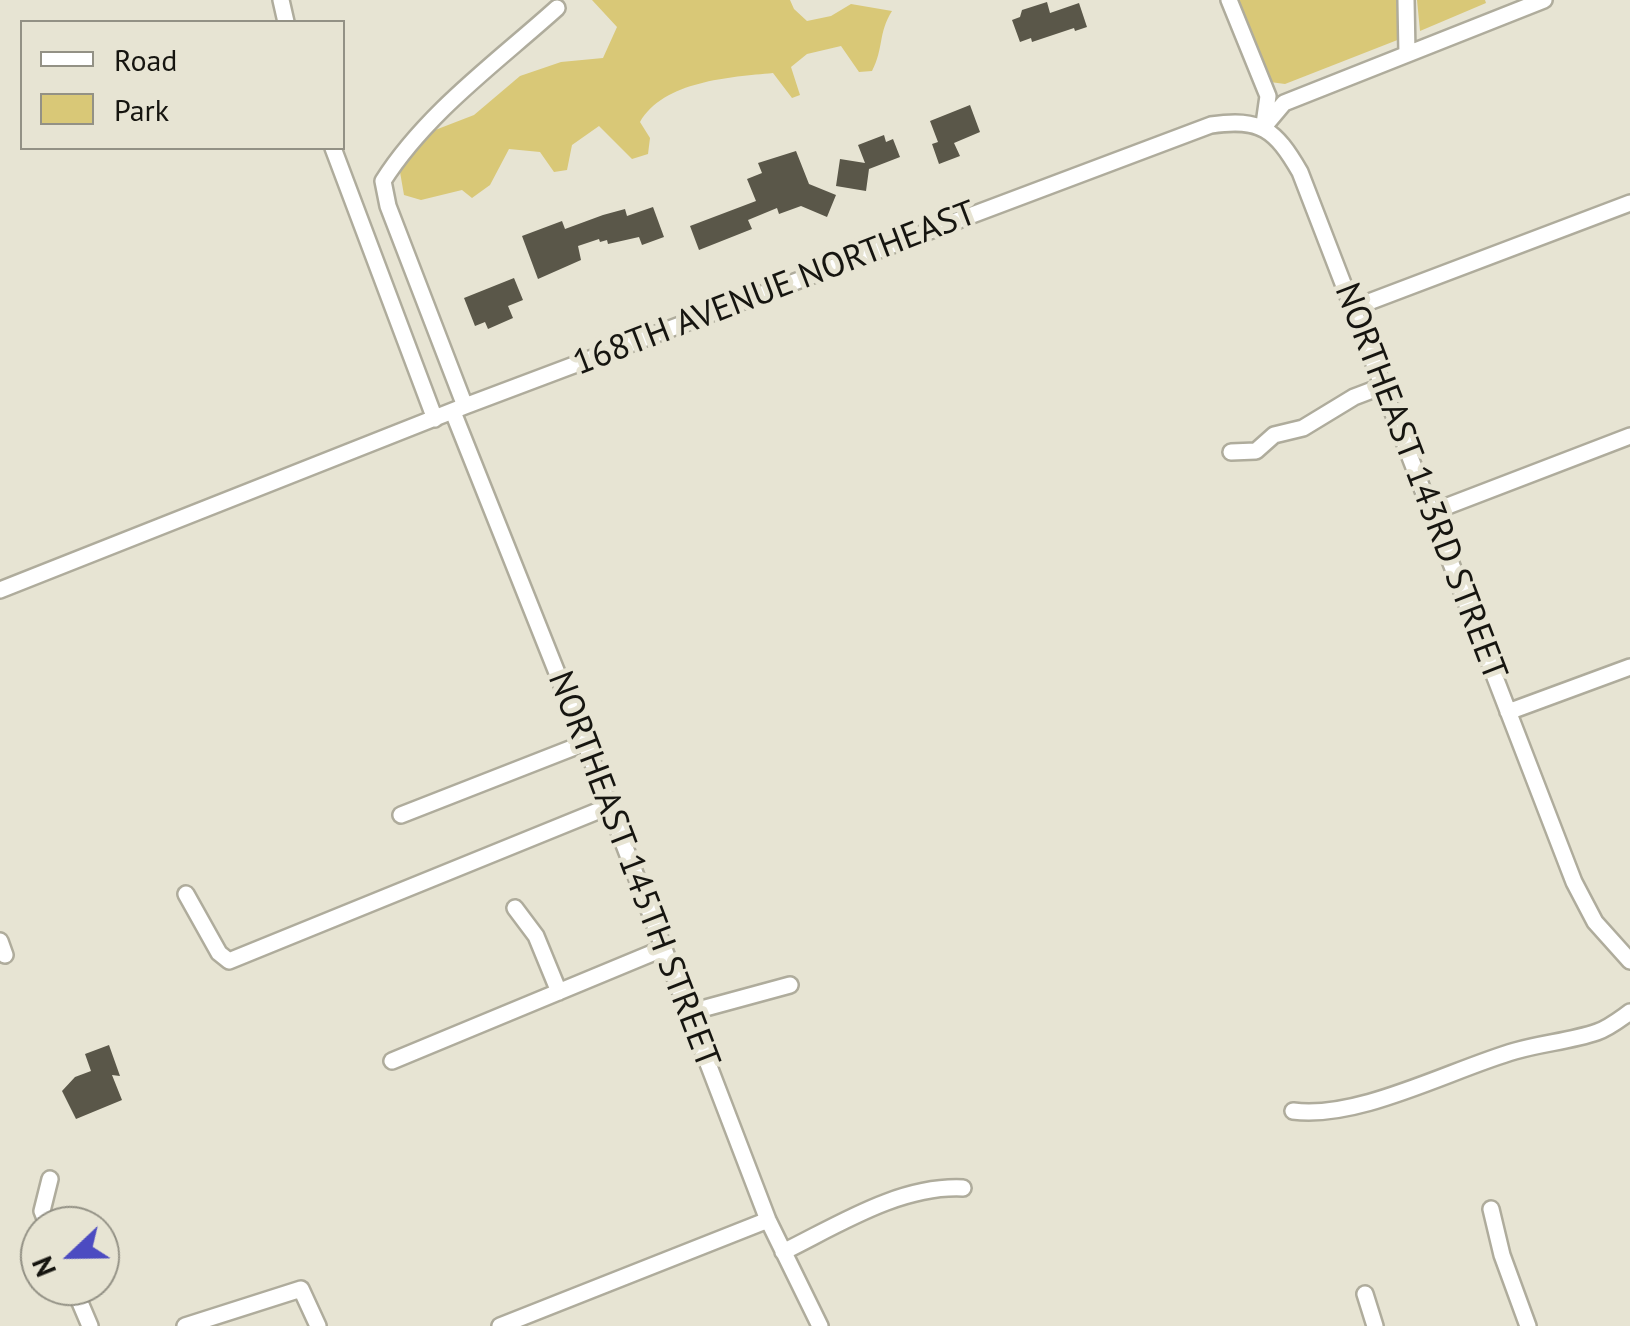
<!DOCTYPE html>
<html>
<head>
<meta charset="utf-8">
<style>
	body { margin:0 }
	#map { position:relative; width:1630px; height:1326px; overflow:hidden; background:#e7e4d3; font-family:"PT Sans",sans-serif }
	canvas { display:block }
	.legend { position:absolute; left:20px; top:20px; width:325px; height:130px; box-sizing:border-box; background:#e7e4d3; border:2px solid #939185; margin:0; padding:12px 18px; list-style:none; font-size:30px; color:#161510 }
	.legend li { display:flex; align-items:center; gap:20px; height:50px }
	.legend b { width:50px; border:2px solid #939185 }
	.north { position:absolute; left:20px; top:1206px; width:100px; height:100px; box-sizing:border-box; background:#e7e4d3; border:2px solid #939185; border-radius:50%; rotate:248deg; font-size:28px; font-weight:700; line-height:40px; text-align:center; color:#161510 }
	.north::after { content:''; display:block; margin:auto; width:35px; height:45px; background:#4c4bc1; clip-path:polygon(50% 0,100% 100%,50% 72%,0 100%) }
</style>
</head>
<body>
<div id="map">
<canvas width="1630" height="1326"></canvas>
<ul class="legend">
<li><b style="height:12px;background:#fff"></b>Road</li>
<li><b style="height:28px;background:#d9c877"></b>Park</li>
</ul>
<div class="north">N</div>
</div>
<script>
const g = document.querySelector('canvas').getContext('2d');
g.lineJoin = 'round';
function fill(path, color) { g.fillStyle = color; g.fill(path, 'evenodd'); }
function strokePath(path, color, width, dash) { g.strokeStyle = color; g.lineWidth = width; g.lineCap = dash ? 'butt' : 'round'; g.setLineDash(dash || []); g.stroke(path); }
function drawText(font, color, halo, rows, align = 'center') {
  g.font = font + ' "PT Sans",sans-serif'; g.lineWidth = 10; g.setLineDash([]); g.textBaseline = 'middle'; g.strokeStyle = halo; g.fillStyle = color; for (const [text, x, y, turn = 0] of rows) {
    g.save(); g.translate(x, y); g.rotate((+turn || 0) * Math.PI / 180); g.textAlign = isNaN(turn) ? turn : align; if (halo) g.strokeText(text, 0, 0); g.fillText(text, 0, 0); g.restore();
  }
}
const green = new Path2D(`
	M592 0H790L794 9 807 21 831 16 851 4 892 11C878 33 884 48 872 71L859 72 841 46 807 54 791 67 800 95 792 98 773 73C730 77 664 81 640 122L650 138 648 154 632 159 599 126 572 145 567 170 554 172 540 152 509 149 490 185 472 198 462 190 421 200 404 195 400 172 430 132 474 115 520 76 561 62 603 58 617 27Z
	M1234 0H1397L1400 39 1285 84 1270 82Z
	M1417 0H1485L1486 3 1420 31Z`);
const building = new Path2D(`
	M1047 2 1050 13 1079 3 1087 27 1075 31 1074 28 1032 42 1031 38 1020 42 1012 20 1020 17 1022 10Z
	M970 105 980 132 954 143 960 156 939 164 932 144 938 142 930 121Z
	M884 135 886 142 893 139 900 157 869 169 866 191 836 186 840 159 865 163 858 145Z
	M796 151 809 184 836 195 827 217 801 206 779 214 777 208 748 220 752 229 699 250 690 226 756 201 747 179 762 173 758 163Z
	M653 207 664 237 642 245 639 237 608 244 607 240 600 242 599 239 578 246 581 260 538 279 522 236 562 221 565 229 603 215 625 209 627 216Z
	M514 278 523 300 508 306 513 318 488 329 485 322 475 326 464 298Z
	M109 1045 120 1076 112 1075 122 1100 76 1119 62 1091 75 1077 91 1071 85 1054Z`);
const minor = new Path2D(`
	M281 0 286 22
	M1229 0 1268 96 1264 124
	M1406 0 1407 54
	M1263 128 1284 103 1544 0
	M333 148 435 419
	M1353 308 1630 203
	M465 406 388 206 383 181C426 113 497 62 557 8
	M453 412 585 743 768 1220 820 1326
	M1231 452 1256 451 1274 435 1303 428 1354 397 1383 386
	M1432 512 1630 436
	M0 590 465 406 1211 125C1261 118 1275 129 1300 172L1574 882 1595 922 1630 961
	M1508 712 1630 667
	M401 815 585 743
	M186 894 219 953 229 961 610 806
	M515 908 536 936 559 992
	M0 941 5 955
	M687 1013 790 985
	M392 1061 662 949
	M1293 1111C1358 1120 1452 1069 1515 1051 1542 1043 1571 1041 1597 1032 1609 1028 1620 1019 1630 1012
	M1491 1209 1502 1255 1528 1326
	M48 1226 42 1211 50 1179
	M783 1252C838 1225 900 1185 963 1188
	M73 1286 90 1326
	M1365 1294 1375 1326
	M185 1326 301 1289 318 1326
	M500 1326 768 1220`);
const streetNames = [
	["168TH AVENUE NORTHEAST",775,289,-21],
	["NORTHEAST 143RD STREET",1420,482,69],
	["NORTHEAST 145TH STREET",633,870,69]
];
fill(green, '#d9c877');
fill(building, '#5a5749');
strokePath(minor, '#afac9c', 20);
strokePath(minor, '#fff', 15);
drawText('35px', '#161510', '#e7e4d3', streetNames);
</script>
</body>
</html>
